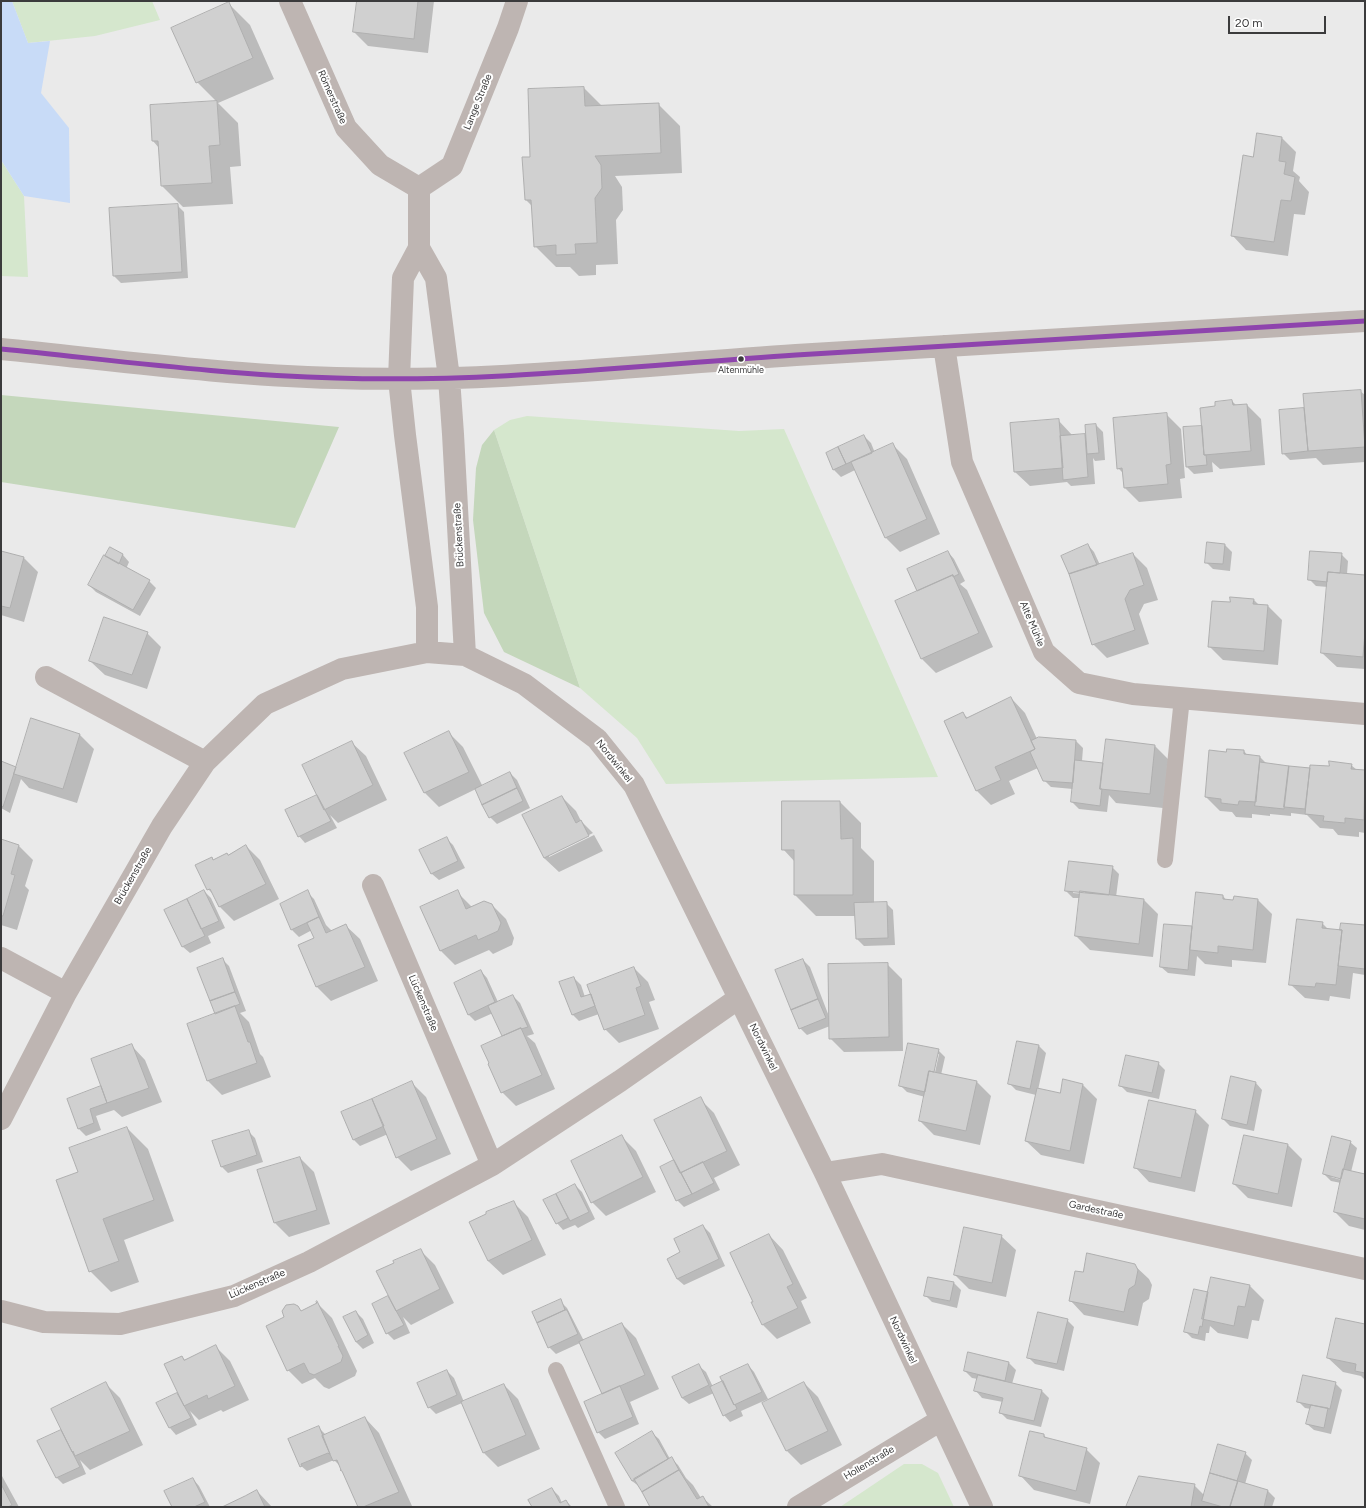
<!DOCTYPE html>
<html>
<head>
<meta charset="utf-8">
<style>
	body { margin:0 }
	#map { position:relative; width:1366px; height:1508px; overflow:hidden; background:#eaeaea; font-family:Figtree,sans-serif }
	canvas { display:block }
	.frame { position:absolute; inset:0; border:2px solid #3b3b3c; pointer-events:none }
	.scale { position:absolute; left:1228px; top:16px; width:98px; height:18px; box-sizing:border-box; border:2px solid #3b3b3c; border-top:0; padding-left:5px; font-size:12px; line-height:14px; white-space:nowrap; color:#3b3b3c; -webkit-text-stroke:3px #fff; paint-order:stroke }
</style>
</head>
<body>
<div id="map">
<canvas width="1366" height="1508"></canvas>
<div class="frame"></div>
<div class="scale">20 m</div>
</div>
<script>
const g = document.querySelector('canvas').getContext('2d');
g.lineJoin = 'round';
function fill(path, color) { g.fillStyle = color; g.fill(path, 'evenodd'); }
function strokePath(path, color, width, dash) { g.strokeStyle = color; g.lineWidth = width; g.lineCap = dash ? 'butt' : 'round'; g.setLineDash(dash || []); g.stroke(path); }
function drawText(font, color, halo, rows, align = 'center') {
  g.font = font + ' Figtree,sans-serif'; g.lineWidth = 4; g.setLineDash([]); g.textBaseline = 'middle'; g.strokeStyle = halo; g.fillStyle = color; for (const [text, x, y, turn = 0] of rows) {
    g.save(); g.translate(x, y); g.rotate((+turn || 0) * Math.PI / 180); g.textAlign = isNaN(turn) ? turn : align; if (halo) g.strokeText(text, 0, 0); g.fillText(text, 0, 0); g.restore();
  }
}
const green = new Path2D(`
	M12 1H152L160 20 95 36 28 43Z
	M1 160 24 196 28 277 1 276Z
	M527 416 739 431 784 429 938 777 666 784 637 738 580 688 494 430 510 420Z
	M904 1464H922L938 1473 954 1507H840Z`);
const forest = new Path2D(`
	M1 395 339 427 295 528 1 482Z
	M494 430 580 688 504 652 484 613 473 520 476 468 482 445Z`);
const water = new Path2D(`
	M1 1H12L28 43 50 41 41 93 69 128 70 203 24 196 1 160Z`);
const shadow = new Path2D(`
	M358 1H434L428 53 368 46 354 32Z
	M229 4 250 25 274 79 218 103 238 123 241 166 230 167 233 204 183 207 162 186 159 148 153 141 151 106 217 102 197 82Z
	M584 88 603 107 658 104 680 126 682 173 615 176 622 187 623 210 616 220 618 264 596 265V275L579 276 570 267H556L535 246 533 207 526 200 531 158Z
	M1282 138 1296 152 1293 171 1300 177 1299 181 1309 192 1305 215 1294 214 1288 256 1246 250 1232 235Z
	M177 205 184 212 188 278 121 283 114 276Z
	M1360 391 1365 395V462L1323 465 1316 458 1290 460 1283 453 1304 409 1306 411Z
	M1232 401 1237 406 1247 405 1261 419 1265 465 1220 469 1212 462 1213 472 1194 474 1187 467 1203 427 1216 407Z
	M1166 414 1181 429 1185 478 1180 479 1182 498 1139 502 1125 488 1124 474 1118 468Z
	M1058 420 1073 436 1087 435 1096 425 1103 432 1105 460 1095 461 1093 458 1095 484 1071 486 1067 482 1030 486 1015 472Z
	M864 436 871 443 875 453 893 445 907 459 940 534 900 552 886 538 855 470 841 477 834 470 827 453Z
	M1088 545 1094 552 1100 565 1133 554 1147 568 1158 600 1144 604 1139 614 1149 644 1107 658 1093 644Z
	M1225 545 1232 552 1230 571 1213 569 1206 562Z
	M110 548 123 555 129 562 126 569 149 581 156 588 140 616 96 592 89 585Z
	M1 552 24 558 38 572 24 622 1 615Z
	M948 552 954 559 965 581 960 584 967 590 993 647 936 673 922 659 896 602 918 592 908 570Z
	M1341 554 1348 561 1347 574 1365 576V669L1337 667 1322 653 1328 587 1316 586 1309 579Z
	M1254 600 1259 605 1268 606 1282 620 1278 665 1223 660 1209 646Z
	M147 633 161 647 147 689 105 675 90 661Z
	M1011 698 1025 713 1037 739 1076 741 1083 748 1082 761 1103 764 1104 765 1155 746 1169 760 1163 808 1116 803 1109 795 1107 812 1079 809 1072 802 1073 789 1051 787 1044 780 1038 768 1009 781 1015 794 991 805 977 791 946 721 963 714 968 718Z
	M31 720 80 735 94 749 77 803 29 788 21 779 10 813 1 808V762L17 769Z
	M448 732 463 747 483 787 510 773 517 780 530 808 497 824 490 817 476 789 439 807 425 793 405 754Z
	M351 742 366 756 387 800 338 823 330 815 337 828 305 843 299 836 318 796Z
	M1244 751 1248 756 1260 757 1267 764 1310 769 1351 765 1357 770 1365 771V833L1359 832V837L1338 835 1333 829 1320 828 1307 815 1291 813V816L1270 814V816L1252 814V818L1236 817 1232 812 1220 811 1206 797 1227 753Z
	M562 797 576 811 581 821 593 833 549 855V857L594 835 593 833 603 851 559 872 544 858 524 815Z
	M783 802H840L861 823V848L874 861V903H886L893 910 895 945 864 946 857 939 856 916H816L795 895V862L783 849Z
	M446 838 453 845 465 868 439 880 432 874 421 850Z
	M1 840 19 846 33 860 25 886 29 890 17 930 1 925Z
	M246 846 260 860 279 899 234 921 220 907 215 896 208 889 211 858 214 860 228 855Z
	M1112 867 1119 874 1116 897 1144 900 1158 914 1153 957 1090 950 1076 936 1080 898H1073L1066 891ZM1073 891 1085 892V894L1073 893Z
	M204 891 211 898 225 928 208 936 211 943 190 953 183 947 165 910Z
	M307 892 314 899 326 925 332 931 345 925 360 939 378 981 331 1001 317 987 299 946 316 938 312 930 299 937 292 930 281 905Z
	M457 892 472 907 492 905 506 919 514 938 512 945 493 954 489 950 455 965 441 951Z
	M1223 896 1227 901 1257 899 1272 914 1266 963 1232 960V967L1205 964 1197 956 1195 976 1168 973 1161 967 1165 925 1193 927Z
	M1322 923 1329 930 1341 931 1365 926V975L1353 973 1350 999 1330 996 1329 1001 1305 998 1290 984Z
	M222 959 229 966 246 1011 240 1013 249 1022 260 1054 263 1057 271 1077 222 1095 208 1081 188 1025 217 1014Z
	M803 960 810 967 830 1019 887 964 902 979 903 1051 844 1052 830 1038V1026L807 1035 800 1028Z
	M634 968 648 982 655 1000 649 1002 659 1029 619 1043 605 1029 599 1014 579 1021 572 1014 574 978 581 985 585 997Z
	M481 971 487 978 498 1002 513 996 520 1003 534 1034 527 1036 535 1043 555 1089 516 1106 502 1092 504 1037 493 1013 475 1021 468 1014Z
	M1018 1042 1039 1046 1046 1053 1038 1090 1060 1095 1083 1085 1097 1099 1084 1164 1041 1155 1026 1141 1036 1095 1016 1090 1009 1083Z
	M131 1045 145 1060 162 1102 122 1117 114 1110 96 1116 101 1130 86 1136 79 1129 69 1100 102 1087Z
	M938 1050 945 1057 941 1075 977 1082 991 1096 980 1145 934 1135 920 1121 925 1097 907 1092 900 1085ZM937 1054H939L934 1077H932Z
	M1158 1063 1165 1070 1159 1099 1127 1092 1120 1085Z
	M412 1083 426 1097 451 1154 411 1171 397 1157 388 1134 360 1146 353 1139Z
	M1256 1083 1262 1090 1254 1131 1230 1126 1223 1119Z
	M700 1099 714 1113 740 1165 714 1178 720 1190 684 1207 677 1200 675 1160Z
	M1195 1111 1209 1125 1195 1192 1149 1182 1135 1167Z
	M127 1128 148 1149 174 1221 124 1240 139 1282 111 1292 90 1271 79 1173Z
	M248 1131 255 1138 263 1162 228 1173 221 1166Z
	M1244 1136 1288 1145 1302 1159 1292 1207 1248 1198 1234 1184Z
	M622 1137 636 1151 656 1192 606 1216 592 1202Z
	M1350 1142 1357 1148 1351 1172 1365 1175V1230L1349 1226 1335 1212 1341 1183 1331 1181 1324 1174ZM1331 1175 1346 1179 1345 1181 1331 1177Z
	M300 1158 314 1172 330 1224 289 1237 275 1223 259 1171Z
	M575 1185 582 1192 595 1219 578 1228 575 1225 563 1230 557 1223 545 1200Z
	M513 1202 528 1217 546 1255 503 1275 488 1261Z
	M703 1226 710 1233 725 1266 684 1285 677 1279 681 1253Z
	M769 1235 783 1250 807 1298 801 1301 811 1323 777 1339 763 1325 752 1303 754 1302Z
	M1001 1236 1016 1250 1006 1297 969 1289 955 1275Z
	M421 1251 435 1265 454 1303 411 1325 403 1317 410 1333 394 1340 387 1333 388 1298 391 1301Z
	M1134 1265 1149 1279 1152 1285 1149 1299 1143 1303 1138 1326 1084 1315 1070 1300 1083 1274Z
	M928 1278 954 1283 961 1290 957 1308 932 1302 925 1295Z
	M1212 1279 1250 1286 1264 1300 1259 1321 1252 1320 1248 1339 1218 1333 1210 1326 1209 1333H1206L1205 1341 1192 1338 1185 1331 1209 1294Z
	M560 1301 567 1308 584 1341 622 1324 636 1338 659 1389 630 1402 639 1424 605 1439 598 1432 585 1402 603 1394 580 1343 556 1354 549 1347Z
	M318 1304 332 1318 357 1371 355 1376 329 1389 324 1387 315 1378 302 1384 288 1370 285 1318 297 1307 302 1312Z
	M356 1312 363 1319 374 1343 363 1349 356 1342Z
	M1067 1320 1074 1327 1064 1371 1035 1364 1028 1357Z
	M1365 1325V1380L1361 1376 1343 1372 1328 1358Z
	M215 1346 230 1361 249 1400 223 1412 221 1410 199 1420 190 1411 197 1425 176 1435 170 1428 177 1394 180 1397 182 1357 186 1361Z
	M1009 1363 1016 1370 1012 1384 1042 1391 1049 1398 1041 1427 1007 1419 1000 1412 1003 1402 982 1398 976 1391 978 1379 972 1378 965 1371Z
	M748 1365 754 1372 768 1399 741 1411 743 1416 730 1422 724 1415 714 1393 689 1404 682 1398 699 1366 706 1372 713 1387 724 1381Z
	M447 1371 454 1378 464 1402 504 1385 518 1399 540 1449 498 1467 484 1453 462 1403 436 1414 429 1407Z
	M804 1383 818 1397 842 1445 801 1465 787 1451Z
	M1335 1383 1342 1390 1331 1434 1314 1430 1307 1424 1311 1409 1305 1408 1298 1401Z
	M106 1384 120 1398 143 1445 90 1470 80 1460 86 1474 63 1484 57 1478 39 1441 62 1430Z
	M365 1418 379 1433 412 1506 359 1507 342 1468 334 1460 307 1471 300 1465 318 1427 326 1435Z
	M652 1433 659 1439 670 1459H672L678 1465 686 1478 693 1485 701 1498 702 1497 713 1507H652L640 1487 632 1481Z
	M1044 1435 1047 1439 1086 1449 1100 1463 1090 1504 1034 1490 1020 1475Z
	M1245 1453 1252 1460 1245 1484 1268 1491 1275 1498 1272 1507H1127L1194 1485 1204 1495Z
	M1 1474 2 1476 19 1507H1Z
	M193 1479 199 1486 210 1507H173Z
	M552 1489 559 1496 562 1503 566 1501 572 1507H533Z
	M257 1491 272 1507H225Z`);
const building = new Path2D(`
	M357 1H418L414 39 353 32Z
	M229 2 253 58 196 83 171 28Z
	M584 87 585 106 659 103 661 153 595 156 601 165 602 188 595 198 597 243 575 244 576 254 556 255V245L534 247 531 200H525L522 157H530L528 89Z
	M217 101 220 145 209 146 212 183 161 186 158 141H152L150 105Z
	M1257 133 1282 137 1279 161 1286 162 1284 174 1295 177 1291 201 1281 200 1274 242 1231 236 1243 155 1253 157Z
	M178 204 182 272 113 276 109 208Z
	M1361 390 1365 447 1308 451 1303 394Z
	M1232 400 1233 405 1247 404 1251 451 1204 455 1200 408 1215 406V402Z
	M1304 408 1308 451 1282 454 1279 410Z
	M1167 413 1171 464 1166 465 1168 484 1124 488 1122 468 1117 469 1113 418Z
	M1059 419 1063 468 1014 472 1010 423Z
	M1096 424 1099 453 1087 454 1085 425Z
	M1202 426 1204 455H1206L1207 465 1186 467 1183 427Z
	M1085 434 1088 477 1063 480 1060 436Z
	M864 435 872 453 846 464 838 447Z
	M893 443 927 519 885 538 851 462Z
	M838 447 846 464 833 470 826 453Z
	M1207 542 1225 544 1223 564 1205 563Z
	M1088 544 1097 565 1069 574 1061 556Z
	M110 547 123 554 119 564 105 556Z
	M1 551 24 557 10 608 1 606Z
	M948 551 959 574 953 577V575L917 591 907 569Z
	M1310 551 1342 553 1340 573 1328 572 1327 582 1308 580Z
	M1133 553 1144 585 1130 590 1125 599 1135 630 1092 645 1069 574Z
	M104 555 150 580 133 610 88 585Z
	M1328 572 1365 575V632L1363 657 1321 653Z
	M953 575 979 633 921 659 895 601Z
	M1230 597 1254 599 1253 604 1268 605 1264 651 1208 647 1212 601 1230 602Z
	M104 617 148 632 132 675 89 661Z
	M1011 697 1035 749 995 767 1001 780 976 791 944 721 963 712 966 718Z
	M31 718 80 734 63 789 14 774Z
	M449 731 469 772 424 793 404 753Z
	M1039 737 1076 740 1073 783 1043 781 1030 752 1035 749 1031 741Z
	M1106 739 1155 745 1150 794 1100 789Z
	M352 741 373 785 324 810 302 765Z
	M1227 749 1244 750V754L1260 756 1256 802 1239 801 1238 805 1221 803V799L1205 797 1209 750 1226 752Z
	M1075 760 1103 763 1100 789H1102L1100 806 1071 802Z
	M1 761 16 767 3 807 1 806Z
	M1329 761 1352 764 1351 769 1365 770 1364 820 1345 818V823L1323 821 1324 816 1305 814 1310 765 1329 766Z
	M1260 762 1289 766 1284 809 1255 806Z
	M1289 766 1310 768 1305 809 1284 807Z
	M510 772 517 788 482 805 475 789Z
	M517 788 523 801 489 818 482 805Z
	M317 795 331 821 298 837 285 810Z
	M562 796 576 823 581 820 589 836 544 858 522 815Z
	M782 801H840L841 839 853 838V895H794V850H782Z
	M447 837 458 861 431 874 419 850Z
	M1 839 19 845 11 874 15 875 3 916H1Z
	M246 845 266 884 219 907 210 889 207 890 195 865 212 857 213 860 227 853 228 855Z
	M1069 861 1113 866 1109 895 1065 891Z
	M204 890 219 921 201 929 187 899Z
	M308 890 319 917 291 930 280 904Z
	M458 890 466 909 484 901 492 904 501 923 498 931 478 940 476 935 440 951 420 907Z
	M1080 891 1144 899 1139 944 1075 936Z
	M1196 892 1223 895V899L1233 900 1234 896 1258 899 1253 950 1218 946V953L1190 950Z
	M187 899 205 936 182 947 164 910Z
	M887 902 888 938 856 939 854 903Z
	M319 917 326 933 346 924 365 967 316 987 298 945 314 938 307 923Z
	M1297 919 1323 922 1322 928 1342 930 1336 985 1316 983 1315 987 1289 985Z
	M1341 923 1365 925V969L1338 966 1342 930H1340Z
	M1164 924 1192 926 1188 970 1160 967Z
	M223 958 235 992 210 1001 197 968Z
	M803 959 818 999 791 1010 775 970Z
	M888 963 889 1037 829 1039 828 964Z
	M634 967 641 986 636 988 645 1015 604 1030 587 985Z
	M481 970 495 1002 468 1015 454 983Z
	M574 977 581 997 591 994 595 1006 572 1015 559 982Z
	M235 992 240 1004 215 1014 210 1001Z
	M513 995 528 1027 521 1029V1028L502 1036 488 1006Z
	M818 999 826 1018 799 1029 791 1010Z
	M235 1006 248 1042H250L257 1063 207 1081 187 1024Z
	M521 1028 542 1075 501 1093 488 1064 489 1063 481 1046Z
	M1017 1041 1039 1045 1030 1089 1008 1084Z
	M908 1043 939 1049 934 1072 929 1071 925 1092 899 1086Z
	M132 1044 149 1088 107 1103 91 1059Z
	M1126 1055 1159 1062 1152 1093 1119 1086Z
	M929 1071 977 1081 966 1131 919 1121Z
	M1231 1076 1256 1082 1247 1125 1222 1119Z
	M1063 1079 1083 1084 1070 1151 1025 1141 1037 1088 1060 1093Z
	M412 1081 437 1139 396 1158 372 1099Z
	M101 1086 107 1103 90 1109 94 1123 78 1129 67 1099Z
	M701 1097 727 1151 680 1173 654 1120Z
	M372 1099 384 1126 353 1140 341 1112Z
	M1149 1100 1196 1110 1181 1178 1134 1168Z
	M127 1127 154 1200 103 1219 119 1261 89 1272 56 1180 78 1172 69 1148Z
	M249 1130 257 1155 221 1167 212 1141Z
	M622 1135 643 1177 591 1203 571 1161Z
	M1244 1135 1288 1144 1278 1194 1233 1184Z
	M1332 1136 1351 1141 1341 1179 1323 1174Z
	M300 1157 317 1210 274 1223 257 1170Z
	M674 1160 692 1194 676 1201 660 1167Z
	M703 1162 714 1183 692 1194 681 1173Z
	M1343 1169 1365 1174V1219L1334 1212Z
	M575 1184 589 1212 570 1221 556 1194Z
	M556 1194 568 1218 556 1224 543 1200Z
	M514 1201 532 1240 488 1261 469 1222 486 1214V1212Z
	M703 1225 719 1259 677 1279 667 1259 680 1252 674 1239Z
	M964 1227 1002 1235 992 1283 954 1275Z
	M769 1234 793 1284 787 1287 798 1308 762 1325 751 1302H753L730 1253Z
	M421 1249 440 1289 396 1311 376 1271 394 1263 393 1261Z
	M1087 1253 1135 1264 1138 1270 1135 1285 1129 1289 1124 1312 1069 1301 1075 1271 1083 1272Z
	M928 1277 954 1282 950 1301 924 1296Z
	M1211 1277 1250 1285 1245 1307 1238 1306 1234 1326 1202 1319Z
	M1194 1289 1208 1292 1202 1327 1200 1326 1198 1335 1184 1332Z
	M388 1296 404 1325 386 1334 372 1304Z
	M561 1299 565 1310 537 1323 532 1312Z
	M317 1301 339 1346H338L343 1356 341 1362 314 1375 309 1373 304 1363 287 1371 266 1326 284 1317 282 1311 286 1305 294 1304 298 1306 301 1311 317 1303 316 1302Z
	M565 1310H567L578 1334 548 1348 537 1323Z
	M356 1311 368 1335 356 1342 343 1317Z
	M1038 1312 1068 1319 1057 1364 1027 1358Z
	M1336 1318 1365 1324V1373L1355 1371 1356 1364 1327 1358Z
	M622 1323 645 1375 602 1394 579 1342Z
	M216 1345 235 1386 208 1399 207 1395 184 1406 164 1364 182 1356 184 1360Z
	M968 1352 1009 1362 1005 1381 964 1371Z
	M699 1364 709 1385 682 1398 672 1377Z
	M748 1364 762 1392 734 1405 720 1377Z
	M447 1370 457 1395 428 1408 417 1383Z
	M978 1375 1042 1390 1034 1421 999 1413 1003 1398 974 1391Z
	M1303 1375 1336 1382 1330 1409 1297 1402Z
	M723 1381 734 1405 735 1404 737 1409 723 1416 710 1387Z
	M106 1382 130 1431 75 1456 73 1451 72 1452 51 1409Z
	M804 1382 828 1431 786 1451 762 1403Z
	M504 1384 526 1435 483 1453 461 1402Z
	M620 1386 633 1417 597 1433 584 1402Z
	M177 1393 191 1418 169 1428 156 1403Z
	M1311 1405 1328 1408 1324 1428 1306 1424Z
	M365 1417 399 1492 363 1507H358L342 1471 340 1470H341L337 1460 333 1461 322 1436Z
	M319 1426 330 1454H329L328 1453 301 1464 302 1466 300 1467 288 1439Z
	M61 1430 80 1467 56 1478 37 1441Z
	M652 1431 668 1459 632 1481 615 1453Z
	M1030 1431 1044 1434V1437L1087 1448 1076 1491 1019 1476Z
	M1218 1444 1246 1452 1237 1481 1210 1473Z
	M672 1457 679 1470 642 1492 634 1479Z
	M679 1470 697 1499 703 1496 709 1507H650L642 1492Z
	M1210 1473 1238 1481 1230 1507H1223L1202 1501Z
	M1139 1476 1195 1484 1191 1507H1126Z
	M193 1478 205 1502 194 1507H172L164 1491Z
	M1238 1481 1268 1490 1264 1507H1230Z
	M1 1484 12 1505 8 1507H1Z
	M552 1488 560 1503 566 1500 570 1507H532L528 1500Z
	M257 1490 265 1507H222L245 1496Z`);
const lane = new Path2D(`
	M1165 860 1182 698
	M556 1370 617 1507`);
const street = new Path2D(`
	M290 1 346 128 380 165 419 188
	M419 188V248L403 278 399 379 405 435 427 607V652
	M419 188 452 166 508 28 517 1
	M419 248 436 278 449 378 453 434 465 655
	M944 346 962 462 1044 652 1079 683 1133 694 1365 714
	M1 349C113 360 224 375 336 378 490 383 643 365 796 355 985 343 1175 333 1365 321
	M46 677 205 762
	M373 885 492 1165
	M1 958 66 993
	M1 1119 66 993 162 826 205 762 265 704 342 669 427 652 465 655 524 684 597 739 634 785 825 1173 982 1507
	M825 1173 882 1164 1365 1269
	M1 1311 44 1322 120 1324 234 1296 309 1262 492 1165 620 1081 739 998
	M798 1507 941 1420`);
const bus1 = new Path2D(`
	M1 349C113 360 224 375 336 378 490 383 643 365 796 355 985 343 1175 333 1365 321`);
const markers = [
	[741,359,3.5,"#3b3b3c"]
];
const busNames = [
	["Altenmühle",741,370]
];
const streetNames = [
	["Römerstraße",332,97,66],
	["Lange Straße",478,102,-68],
	["Brückenstraße",459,535,-93],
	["Alte Mühle",1032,624,67],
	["Nordwinkel",614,761,51],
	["Brückenstraße",133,876,-60],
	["Lückenstraße",423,1003,67],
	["Nordwinkel",763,1047,64],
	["Gardestraße",1096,1210,12],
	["Lückenstraße",257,1284,-23],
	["Nordwinkel",903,1340,65],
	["Hollenstraße",869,1463,-31]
];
fill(green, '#d5e7cd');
fill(forest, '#c4d7bb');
fill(water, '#c8dbf7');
fill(shadow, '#0003');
fill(building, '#d0d0d0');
strokePath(building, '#afafaf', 1);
strokePath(lane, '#beb5b2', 16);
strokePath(street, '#beb5b2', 22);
strokePath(bus1, '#8e44ad', 5);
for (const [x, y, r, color] of markers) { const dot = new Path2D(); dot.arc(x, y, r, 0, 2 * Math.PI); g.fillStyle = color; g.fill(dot); strokePath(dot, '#fff', 1.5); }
drawText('9px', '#3b3b3c', '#fff', busNames);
drawText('10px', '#3b3b3c', '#fff', streetNames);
</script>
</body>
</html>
